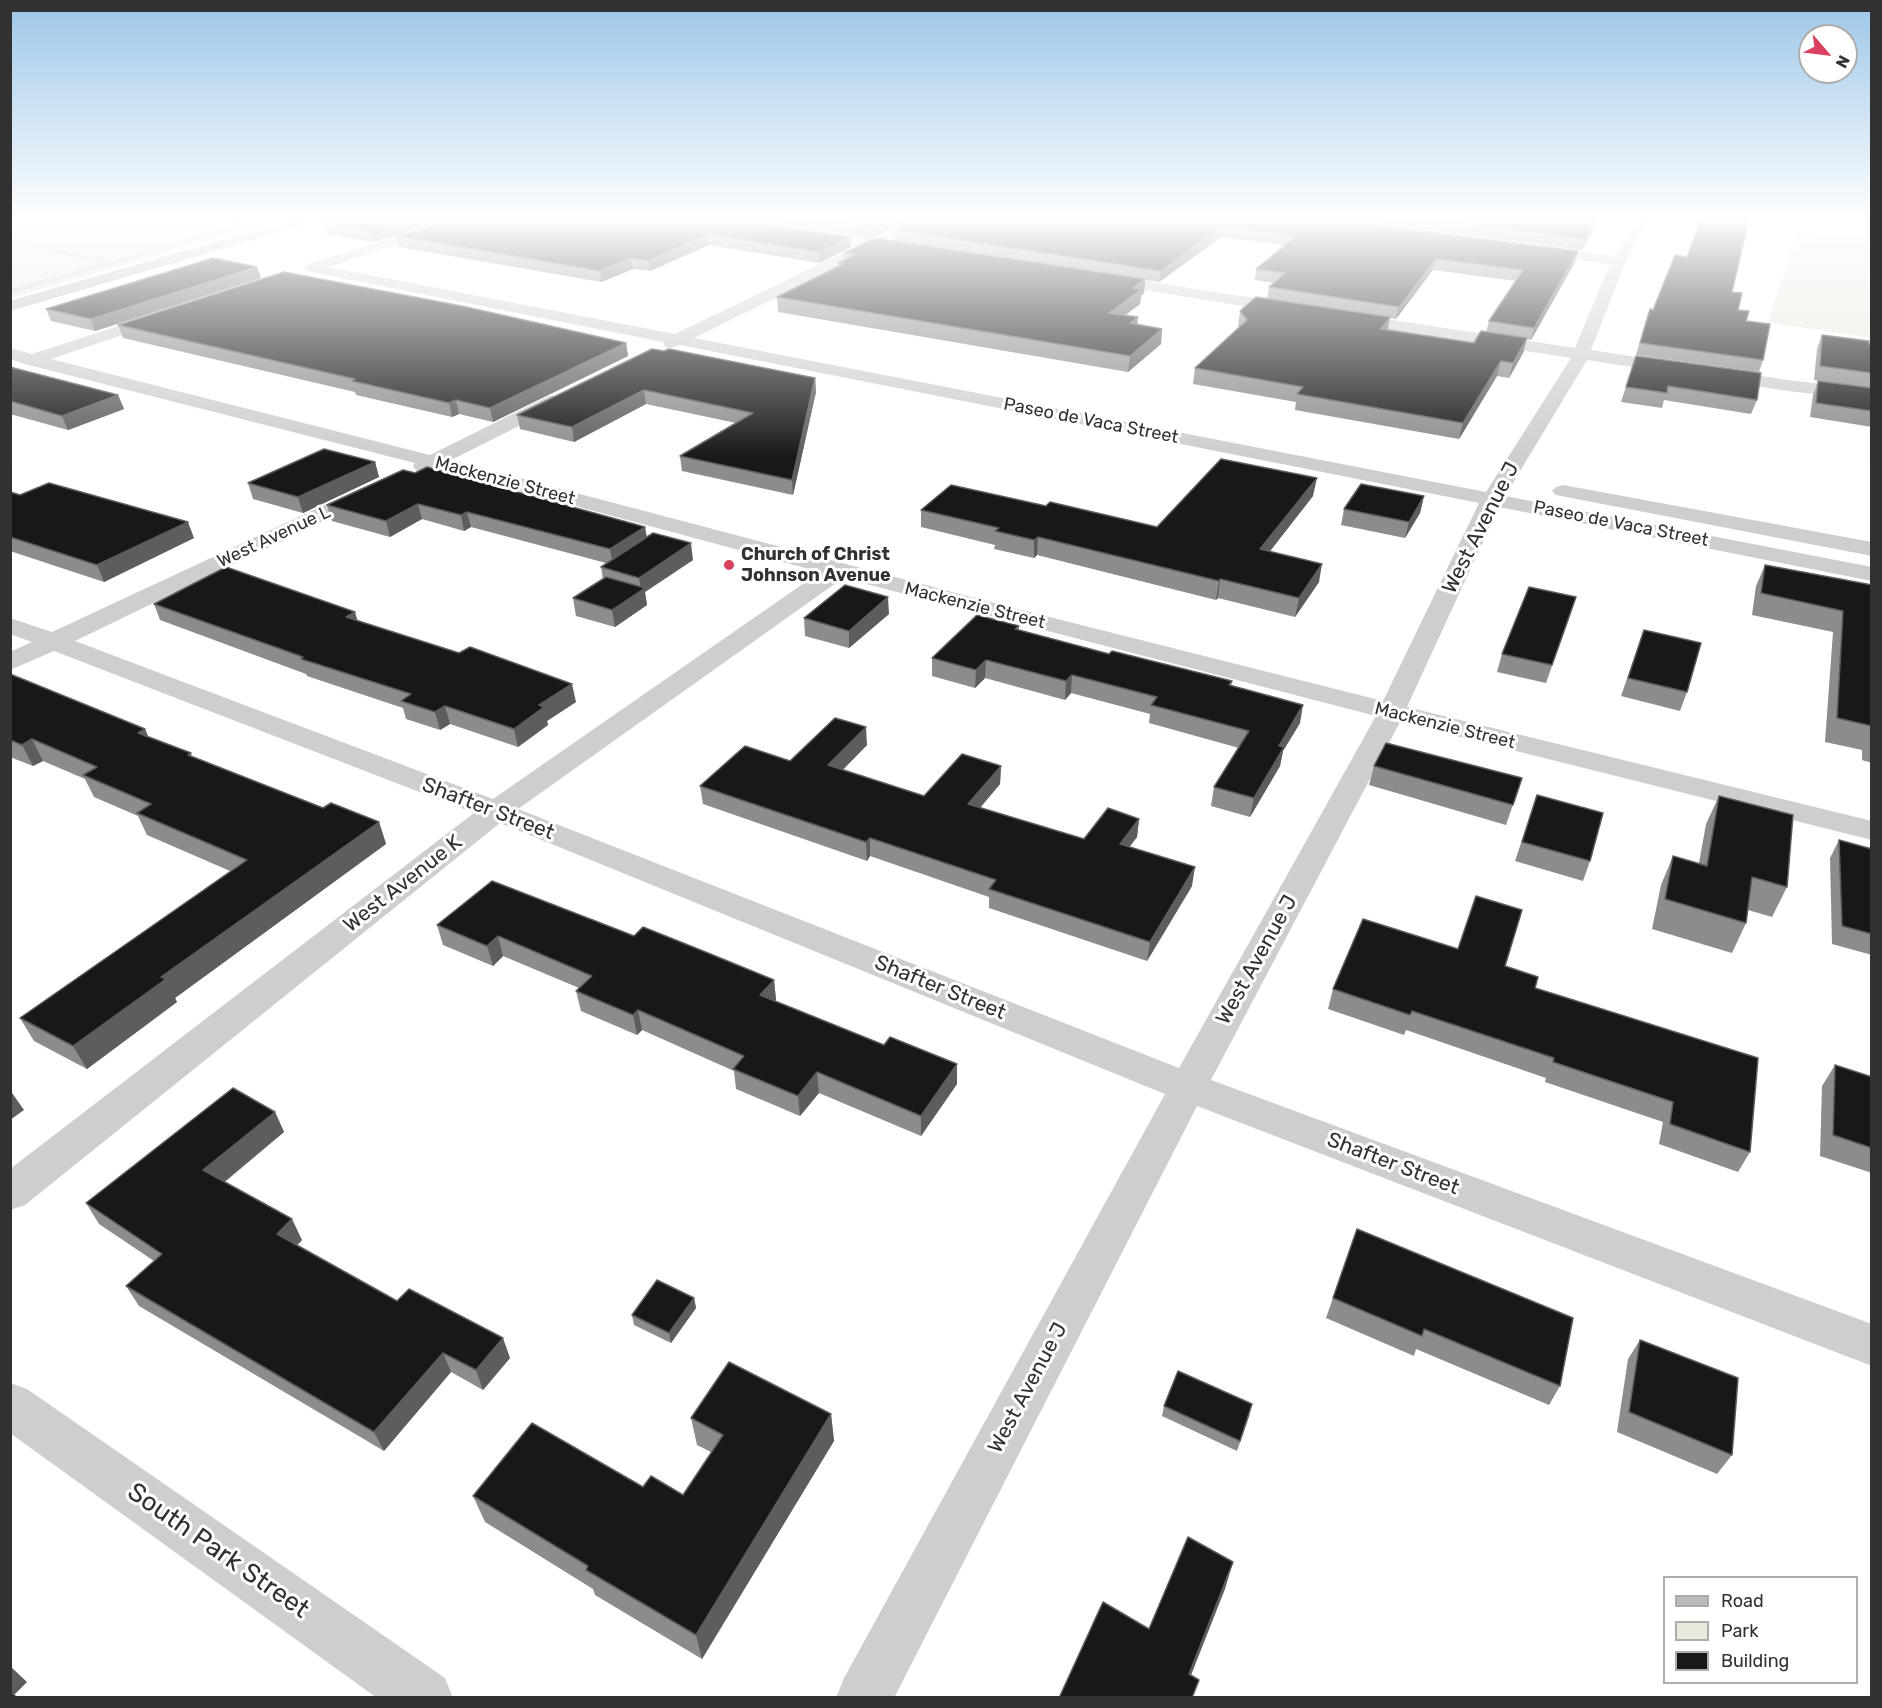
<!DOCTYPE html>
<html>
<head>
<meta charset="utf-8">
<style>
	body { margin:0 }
	#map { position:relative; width:1882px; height:1708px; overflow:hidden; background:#fff; font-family:Rubik,sans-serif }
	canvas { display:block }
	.frame { position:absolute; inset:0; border:12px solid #313131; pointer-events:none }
	.legend { position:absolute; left:1663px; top:1576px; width:195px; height:108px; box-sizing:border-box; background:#fff; border:2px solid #adadad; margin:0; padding:8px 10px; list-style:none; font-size:18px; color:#313131 }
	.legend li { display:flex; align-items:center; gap:12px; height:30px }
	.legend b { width:30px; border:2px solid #adadad }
	.north { position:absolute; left:1798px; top:24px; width:60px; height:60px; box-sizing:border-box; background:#fff; border:2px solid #adadad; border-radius:50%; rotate:118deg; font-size:16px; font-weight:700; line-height:24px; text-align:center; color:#313131 }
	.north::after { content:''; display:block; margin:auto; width:21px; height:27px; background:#da4160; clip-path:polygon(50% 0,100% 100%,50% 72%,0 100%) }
</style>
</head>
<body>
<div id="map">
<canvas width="1882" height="1708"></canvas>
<div class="frame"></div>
<ul class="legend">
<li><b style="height:8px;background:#bbb"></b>Road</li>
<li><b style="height:16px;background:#e6eadd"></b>Park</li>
<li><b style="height:16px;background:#181818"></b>Building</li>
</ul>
<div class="north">N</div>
</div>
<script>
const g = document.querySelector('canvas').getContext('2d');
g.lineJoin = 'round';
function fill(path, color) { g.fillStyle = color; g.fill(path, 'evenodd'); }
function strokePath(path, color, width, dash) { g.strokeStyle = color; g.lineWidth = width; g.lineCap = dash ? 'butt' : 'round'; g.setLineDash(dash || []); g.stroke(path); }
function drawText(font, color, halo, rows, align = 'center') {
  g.font = font + ' Rubik,sans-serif'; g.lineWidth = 6; g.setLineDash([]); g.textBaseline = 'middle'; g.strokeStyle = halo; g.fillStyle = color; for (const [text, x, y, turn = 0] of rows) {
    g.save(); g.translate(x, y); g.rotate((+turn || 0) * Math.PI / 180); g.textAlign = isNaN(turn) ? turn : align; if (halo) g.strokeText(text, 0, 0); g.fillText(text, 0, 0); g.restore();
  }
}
const green = new Path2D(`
	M11 219H284L11 298Z
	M1798 230 1871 238V338L1768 322Z`);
const service = new Path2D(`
	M236 219H243L239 227 216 236 10 294V289L103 263 10 243V239L112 261 210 232 233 224Z`);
const minor = new Path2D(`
	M451 219H471L469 222 328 267 675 334 859 245 803 236 801 233 803 230 808 229 872 239 914 219H930L929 222 889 242 912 246 914 249 912 252 876 248 694 338 1486 492 1571 358 1347 323 1339 318 1341 315 1347 313 1575 348 1610 264 1534 254 1527 250 1534 246 1615 256 1637 219H1649L1626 261 1591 350 1788 380 1872 390V401L1788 391 1587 360 1505 496 1872 567V581L1499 507 1407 707 1872 821V840L1400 722 1211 1080 1872 1324V1366L1197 1106 894 1698H836L844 1678 1165 1094 500 823 25 1205 10 1210V1169L474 813 54 651 10 670V652L32 642 10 634V618L52 632 361 488 368 486 375 488 379 492 375 496 75 641 493 799 820 572 435 468 423 472 416 470 413 466 415 463 25 364 10 359V348L32 354 155 314H167L169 317 167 320 51 359 430 455 549 396H563L565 400 563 404 451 460 990 602 1383 701 1479 503 680 345 671 348 665 347 663 342 311 272 304 268 308 264ZM843 578 1376 716 1179 1068 518 809Z
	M1101 274 1292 304 1300 309 1292 314 1096 282 1093 279Z
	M1563 485 1872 542V556L1556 495 1552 491 1556 487Z
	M10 1383 27 1389 445 1678 453 1698H377L10 1433Z`);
const secondary = new Path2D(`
	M295 219H316L314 222 10 311V301Z`);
const wall = new Path2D(`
	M340 219H446L373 242 327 234 324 223Z
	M734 219 851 247 819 263 709 245 650 271 633 269 601 282 399 247 397 236Z
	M747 219H910L871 238Z
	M1329 219 1578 251 1575 262 1531 340 1527 339 1523 353 1509 378 1497 376 1459 439 1295 410 1296 402 1193 384 1195 368 1239 327 1238 326 1240 311 1267 299 1269 287 1274 283 1255 280 1256 269 1285 245 1221 237 1159 282 1145 280 1144 293 1141 296 1140 304 1125 315 1137 325 1162 329 1161 344 1128 372 778 312 777 297 838 266V263L844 260V253L895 241V230ZM1433 270 1516 281 1489 321 1486 332 1474 343 1387 329 1390 318 1396 319Z
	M1343 219H1599L1582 250Z
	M1701 219H1753L1752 221 1749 220 1732 292 1738 310 1746 321 1763 360 1759 372 1636 355 1650 309 1653 310 1687 257Z
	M1840 219H1872V222Z
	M257 267 261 278 95 331 51 321 46 309Z
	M118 325 626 343 628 356 493 422 459 414 452 417 356 395 355 392 123 338Z
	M1822 335 1872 345V388L1814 380 1817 349Z
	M664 351 815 378 816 392 793 495 682 471 680 456 736 423 646 404 574 442 520 429 517 415Z
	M1636 356 1757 400 1751 414 1664 400 1662 408 1621 402Z
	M10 367 118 395 124 409 68 430 10 414Z
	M1818 381 1872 388V427L1810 417 1813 395Z
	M375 462 379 477 303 513 253 499 248 483Z
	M403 470 645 527 647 537 693 560 645 592 647 605 615 627 576 616 573 598 603 579 601 567 606 563 471 527 464 531 422 519 390 537 332 521 327 505Z
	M10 492 20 495 194 538 104 582 10 551Z
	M1313 496 1269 552 1319 582 1295 617 1218 598 1216 600 1037 555 1034 558 994 549 995 545 921 527V510L1046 506 1157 527Z
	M1424 496 1420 513 1405 538 1341 525 1344 509Z
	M1765 565 1872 585V763L1862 760V750L1825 742 1833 632 1752 615 1756 586Z
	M154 604 357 621 576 702 547 721 548 725 518 747 450 724 440 730 406 719 403 708 307 676 306 674 160 620Z
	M889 614 849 648 805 636 804 618Z
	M1570 615 1546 683 1497 672 1502 654Z
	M1019 626V630L1109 654 1232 681 1231 686 1300 723 1283 751 1280 766 1250 817 1211 806 1214 787 1239 748 1149 723 1150 714 1071 693 1065 700 985 678 975 688 932 676V658Z
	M1644 630 1687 692 1680 711 1621 696Z
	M10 674 145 729 148 736 191 753 192 757 323 808 379 822 386 844 175 998 177 1002 87 1069 34 1041 20 1018 230 871 147 835 138 816 94 797 85 779 43 761 33 766 10 757Z
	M867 745 843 770 924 796 1001 766 1000 784 980 808 1084 839 1139 819 1137 837 1129 847 1192 886 1147 961 989 908V897L870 856 867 861 703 804 700 786 790 761Z
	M1374 766 1522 778 1506 825 1369 785Z
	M1537 795 1590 861 1583 881 1515 861Z
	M1719 796 1787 887 1772 917 1748 910 1746 923 1732 953 1652 929 1661 885 1673 856 1699 863 1706 824Z
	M1839 840 1872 849V955L1832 944 1830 858Z
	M437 925 634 936 774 980 776 1000 775 1002 957 1084 921 1136 819 1093 800 1116 736 1089 734 1071 642 1030 637 1035 581 1011 576 991 579 988 503 956 493 966 443 945Z
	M1505 966 1535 988 1750 1152 1738 1172 1659 1144 1663 1122 1545 1082 1546 1078 1406 1030 1404 1035 1328 1009 1333 989Z
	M1835 1065 1872 1077V1173L1820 1156 1822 1086Z
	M275 1112 284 1132 225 1182 302 1240 297 1245 397 1301 510 1358 483 1390 451 1372 384 1451 139 1306 126 1286 154 1261 99 1224 86 1203Z
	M1357 1229 1560 1386 1549 1405 1416 1349 1414 1356 1326 1318Z
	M694 1298 696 1308 671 1343 634 1325 632 1315Z
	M1640 1340 1732 1455 1717 1474 1617 1432 1628 1359Z
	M1164 1406 1250 1414 1237 1451 1162 1416Z
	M831 1414 834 1441 702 1659 595 1595 593 1589 485 1522 473 1496 643 1487 683 1495 711 1452 697 1445 691 1418Z`);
const shadedWall = new Path2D(`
	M412 219H446L373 242 370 232Z
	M889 219H910L871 238 870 227Z
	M1597 219H1599L1582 250 1585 239Z
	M1222 226 1221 237 1159 282 1161 271Z
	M708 234 709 245 650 271 648 261Z
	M850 237 851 247 819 263V252Z
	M1578 251 1575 262 1531 340 1534 328Z
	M631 258 633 269 601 282 600 271Z
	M1436 259 1433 270 1396 319 1399 307Z
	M257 267 261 278 95 331 91 319Z
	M1145 279 1144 293 1141 296 1140 304 1108 328 1109 313 1133 288Z
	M1138 317 1137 333 1130 323Z
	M1390 317 1387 332 1381 329Z
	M1162 329 1161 344 1128 372 1130 356Z
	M1527 338 1523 353 1509 378 1513 363Z
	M626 343 628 356 493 422 490 408Z
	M1501 361 1497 376 1459 439 1463 423Z
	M815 378 816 392 793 495 792 480Z
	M644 390 646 404 574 442 572 427Z
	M118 395 124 409 68 430 62 416Z
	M456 400 459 414 452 417 449 403Z
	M375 462 379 477 303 513 298 497Z
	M1317 478 1313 496 1257 568 1260 549Z
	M1424 496 1420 513 1405 538 1409 522Z
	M418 504 422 519 390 537 386 521Z
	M467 512 471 527 464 531 461 515Z
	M188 522 194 538 104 582 97 565Z
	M645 527 647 543 613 565 610 549Z
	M1038 537 1037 555 1034 558V540Z
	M691 543 693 560 645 592 647 605 615 627 612 610 641 590 639 578Z
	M1322 564 1319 582 1295 617 1299 598Z
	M1220 579 1218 598 1216 600 1219 581Z
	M888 597 889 614 849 648V631Z
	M355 612 360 629 346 617Z
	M986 660 985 678 975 688 976 670Z
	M1072 675 1071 693 1065 700 1066 681Z
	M572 684 576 702 547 721 548 725 518 747 514 729 539 705Z
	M1303 705 1300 723 1283 751 1280 766 1250 817 1254 798 1279 746Z
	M445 706 450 724 440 730 435 712Z
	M866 727 867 745 829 783 828 765Z
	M145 729 154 751 138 733Z
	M32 739 43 761 33 766 22 745Z
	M1001 766 1000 784 967 823 968 804Z
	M1139 819 1137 837 1118 862 1120 844Z
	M379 822 386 844 175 998 177 1002 87 1069 73 1046 161 977Z
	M870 838V856L867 861 866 842Z
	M1195 867 1192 886 1147 961 1150 942Z
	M498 936 503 956 493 966 487 946Z
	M774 980 776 1000 762 1016 760 995Z
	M638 1010 642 1030 637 1035 633 1015Z
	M957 1064V1084L921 1136V1116Z
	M817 1072 819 1093 800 1116 798 1096Z
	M10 1090 24 1110 10 1120Z
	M275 1112 284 1132 214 1190 203 1170Z
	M292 1219 302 1240 288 1254 277 1234Z
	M694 1298 696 1308 671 1343 669 1333Z
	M503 1338 510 1358 483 1390 476 1370Z
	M443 1353 451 1372 384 1451 374 1432Z
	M831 1414 834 1441 702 1659 696 1635Z
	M1233 1562 1225 1589 1182 1698 1189 1674Z
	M10 1666 27 1682 13 1696 10 1694Z`);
const building = new Path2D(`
	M340 219H412L370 232 324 223Z
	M453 219H734L850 237 819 252 708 234 648 261 631 258 600 271 397 236Z
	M813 219H889L870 227Z
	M920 219H1329L1578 251 1534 328 1489 321 1523 270 1436 259 1399 307 1269 287 1285 273 1256 269 1296 236 1222 226 1161 271 895 230Z
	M1424 219H1597L1585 239Z
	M1701 219H1749L1732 292 1742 293 1738 310 1749 311 1746 321 1770 324 1763 360 1640 343 1650 309 1653 310 1675 255 1687 257Z
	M875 238 1145 279 1133 288 1142 289 1109 313 1138 317 1130 323 1162 329 1130 356 777 297 843 264 838 263 856 254 844 253Z
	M213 258 257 267 91 319 46 309Z
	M284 272 462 306 626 343 490 408 456 400 449 403 352 381 355 379 118 325Z
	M1256 297 1390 317 1381 329 1474 343 1481 331 1527 338 1513 363 1501 361 1463 423 1297 394 1303 387 1195 368 1247 320 1240 311Z
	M1822 335 1869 341V344L1872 345V373L1820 366Z
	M652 349 664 351 669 349 815 378 792 480 680 456 753 413 644 390 572 427 517 415Z
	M1636 356 1761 373 1757 400 1668 386 1667 393 1626 387Z
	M10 367 118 395 62 416 10 401Z
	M1818 381 1872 388V411L1816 403Z
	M324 449 375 462 298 497 248 483Z
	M1221 459 1317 478 1260 549 1322 564 1299 598 1220 579 1219 581 1038 537 1034 540 995 531 999 528 921 510 951 485 1046 506 1050 502 1157 527Z
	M427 467 645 527 610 549 467 512 461 515 418 504 386 521 327 505 403 470 415 473Z
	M49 483 188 522 97 565 10 537V492L20 495Z
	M1361 484 1424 496 1409 522 1344 509Z
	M653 533 691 543 639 578 601 567Z
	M1765 565 1872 585V726L1837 718 1843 611 1761 593Z
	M226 567 355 612 346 617 459 653 470 647 572 684 539 705 544 707 514 729 445 706 435 712 401 701 411 694 301 659 303 657 154 604Z
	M606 577 645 588 612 610 573 598Z
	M845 585 888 597 849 631 804 618Z
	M1529 587 1576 597 1552 665 1502 654Z
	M977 615 1019 626 1015 629 1109 654 1112 651 1232 681 1229 685 1303 705 1279 746 1284 747 1254 798 1214 787 1249 731 1151 705 1157 697 1072 675 1066 681 986 660 976 670 932 658Z
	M1644 630 1701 643 1687 692 1628 678Z
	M10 674 145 729 138 733 191 753 188 755 323 808 331 803 379 822 161 977 166 979 73 1046 20 1018 247 860 137 813 151 804 83 775 97 767 32 739 22 745 10 740Z
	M835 718 866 727 828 765 924 796 962 754 1001 766 968 804 1084 839 1108 808 1139 819 1120 844 1195 867 1150 942 989 889 996 880 870 838 866 842 700 786 745 746 790 761Z
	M1386 743 1522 778 1513 805 1374 766Z
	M1537 795 1603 813 1590 861 1522 842Z
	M1719 796 1793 815 1787 887 1752 877 1746 923 1665 899 1673 856 1707 866Z
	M1839 840 1872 849V934L1842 926Z
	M492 881 634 936 643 927 703 951 774 980 760 995 884 1045 890 1037 957 1064 921 1116 817 1072 798 1096 733 1069 744 1056 638 1010 633 1015 576 991 592 976 498 936 487 946 437 925Z
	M1476 896 1522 910 1505 966 1538 977 1535 988 1758 1058 1750 1152 1670 1124 1673 1102 1553 1062 1554 1058 1412 1011 1410 1015 1333 989 1363 919 1458 949Z
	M1835 1065 1872 1077V1148L1833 1135Z
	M233 1088 275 1112 203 1170 292 1219 277 1234 397 1301 409 1289 503 1338 476 1370 443 1353 374 1432 126 1286 162 1254 86 1203Z
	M1357 1229 1573 1318 1560 1386 1424 1329 1422 1336 1333 1298Z
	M657 1280 694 1298 669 1333 632 1315Z
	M1640 1340 1738 1378 1732 1455 1629 1412Z
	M729 1362 831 1414 696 1635 586 1570 588 1566 473 1496 532 1423 643 1487 651 1476 683 1495 723 1435 691 1418Z
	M1178 1371 1252 1404 1240 1441 1164 1406Z
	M1188 1537 1233 1562 1189 1674 1199 1680 1192 1698H1059L1103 1602 1149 1629Z
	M10 1692 18 1698H10Z`);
const markers = [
	[729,565,6,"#da4160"]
];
const farStreetnames = [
	["Paseo de Vaca Street",1091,421,11],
	["Mackenzie Street",505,481,15],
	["Paseo de Vaca Street",1621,524,11],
	["West Avenue L",274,537,-25],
	["Mackenzie Street",975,606,14],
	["Mackenzie Street",1445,726,14]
];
const farPoinames = [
	["Church of Christ",741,555],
	["Johnson Avenue",741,576]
];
const streetNames = [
	["West Avenue J",1481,528,-63],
	["Shafter Street",488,809,21],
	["West Avenue K",403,884,-38],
	["West Avenue J",1257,960,-61],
	["Shafter Street",940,988,22],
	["Shafter Street",1393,1164,21],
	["West Avenue J",1028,1388,-62]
];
const nearStreetnames = [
	["South Park Street",218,1551,35]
];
fill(green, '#e6eadd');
fill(service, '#cecece');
fill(minor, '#cecece');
fill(secondary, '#bbb');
fill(wall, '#8c8c8c');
fill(shadedWall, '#5d5d5d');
fill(building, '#181818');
strokePath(building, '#5d5d5d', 1.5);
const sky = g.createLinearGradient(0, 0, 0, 458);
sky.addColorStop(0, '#9cc6e8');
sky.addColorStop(0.48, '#fff');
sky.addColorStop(1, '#ffffff00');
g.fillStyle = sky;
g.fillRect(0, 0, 1882, 458);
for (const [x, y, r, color] of markers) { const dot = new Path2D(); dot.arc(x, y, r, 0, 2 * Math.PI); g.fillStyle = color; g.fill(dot); strokePath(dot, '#fff', 2); }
drawText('18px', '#313131', '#fff', farStreetnames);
drawText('bold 18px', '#313131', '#fff', farPoinames, 'left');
drawText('21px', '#313131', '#fff', streetNames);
drawText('26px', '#313131', '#fff', nearStreetnames);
</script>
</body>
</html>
